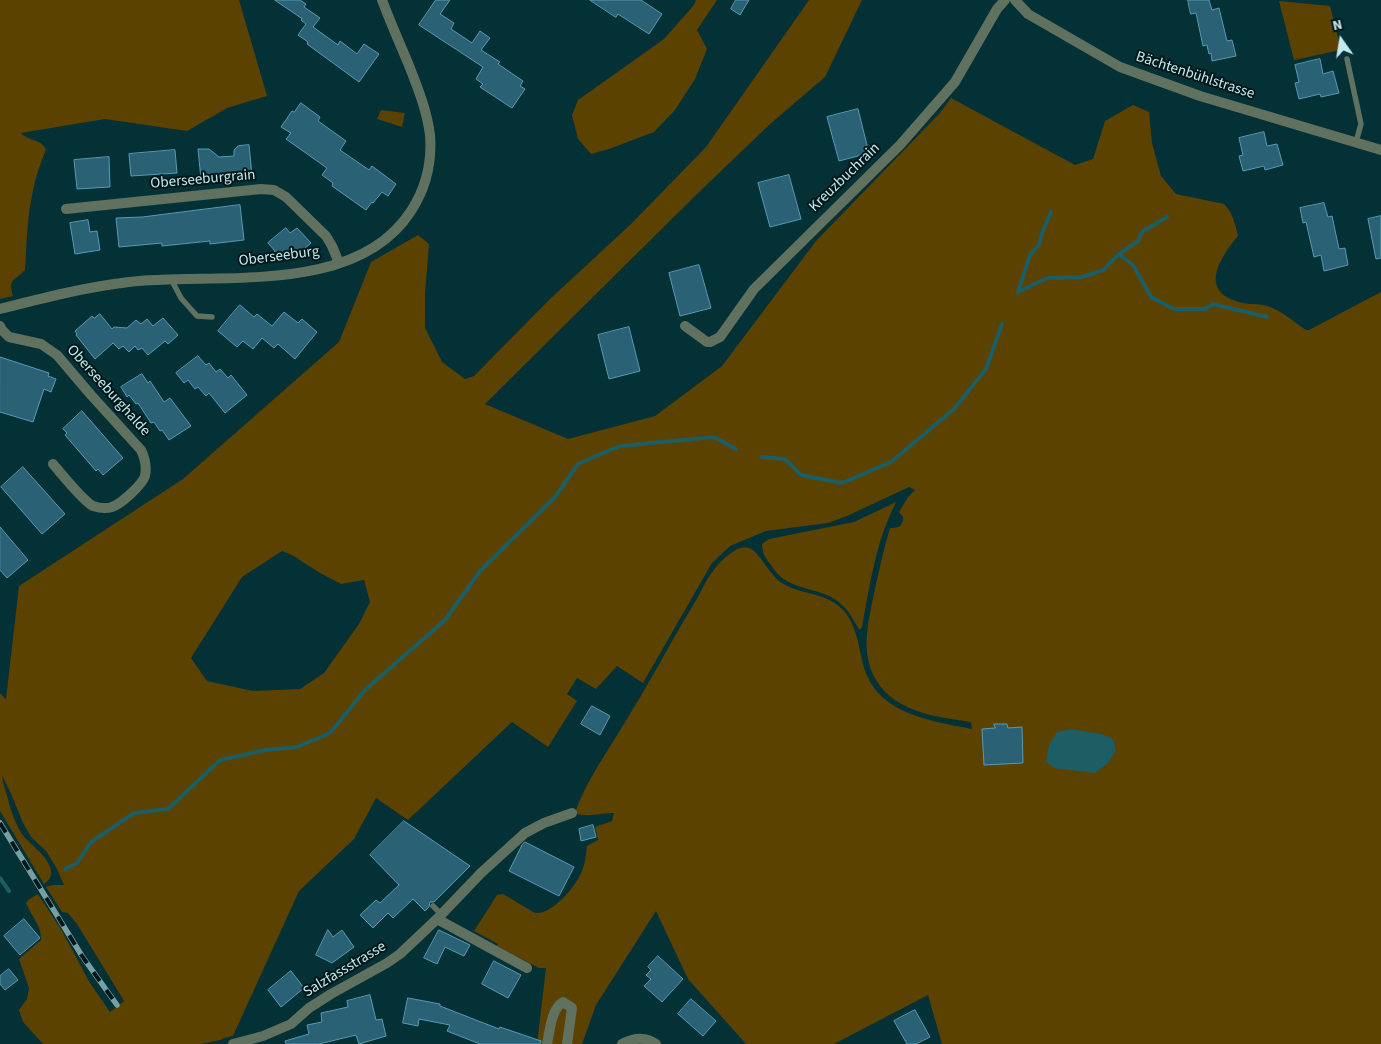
<!DOCTYPE html>
<html>
<head>
<meta charset="utf-8">
<style>
	body { margin:0 }
	#map { position:relative; width:1381px; height:1044px; overflow:hidden; background:#033136; font-family:"Source Sans 3",sans-serif }
	canvas { display:block }
	.north { position:absolute; left:1316px; top:15px; width:50px; height:50px; -webkit-text-stroke:4px #00171a; paint-order:stroke; rotate:347deg; font-size:14px; font-weight:700; line-height:20px; text-align:center; color:#c4eaed }
	.north::after { content:''; display:block; margin:auto; width:18px; height:22px; background:#c4eaed; clip-path:polygon(50% 0,100% 100%,50% 72%,0 100%) }
</style>
</head>
<body>
<div id="map">
<canvas width="1381" height="1044"></canvas>
<div class="north">N</div>
</div>
<script>
const g = document.querySelector('canvas').getContext('2d');
g.lineJoin = 'round';
function fill(path, color) { g.fillStyle = color; g.fill(path, 'evenodd'); }
function strokePath(path, color, width, dash) { g.strokeStyle = color; g.lineWidth = width; g.lineCap = dash ? 'butt' : 'round'; g.setLineDash(dash || []); g.stroke(path); }
function drawText(font, color, halo, rows, align = 'center') {
  g.font = font + ' "Source Sans 3",sans-serif'; g.lineWidth = 4; g.setLineDash([]); g.textBaseline = 'middle'; g.strokeStyle = halo; g.fillStyle = color; for (const [text, x, y, turn = 0] of rows) {
    g.save(); g.translate(x, y); g.rotate((+turn || 0) * Math.PI / 180); g.textAlign = isNaN(turn) ? turn : align; if (halo) g.strokeText(text, 0, 0); g.fillText(text, 0, 0); g.restore();
  }
}
const green = new Path2D(`
	M0 0H239L267 96 227 108 187 131 105 119 21 133C28 141 42 139 46 150 34 177 29 206 27 235 26 247 26 259 25 270 13 282 8 279 13 296L0 299Z
	M696 0H717L697 30 707 49 695 79 675 110 654 132 609 149 591 154 578 139 572 115 578 100 664 39 694 5Z
	M809 0H862L825 77 769 125 694 197 485 404 568 439 655 416 722 366 816 241 940 113 951 98 1075 165 1093 159 1105 121 1133 105 1149 112 1152 143 1161 176 1176 194 1224 204C1233 213 1235 224 1238 236 1218 260 1198 293 1243 303 1251 305 1261 303 1270 307 1283 312 1294 322 1306 330H1309L1381 292V1044H942L928 995 834 1044H746L688 979 656 911 596 1005 582 1044H537L546 968H539L497 946 498 944 474 931 497 895 503 894 535 913C551 915 575 888 581 873 585 865 586 855 587 846L598 840 595 827 612 821 614 813C602 813 587 818 575 813 584 786 601 761 616 737 633 709 650 681 666 652 676 634 687 615 698 597 703 588 707 578 713 571 719 562 738 543 749 548 760 552 770 576 782 583 801 595 824 592 841 608 855 621 858 641 862 660 873 713 927 720 972 729L971 722C945 718 917 715 895 700 881 691 871 675 868 659 864 639 869 618 873 598 878 575 883 551 890 528 899 528 903 526 903 517L899 512 908 497 915 490 909 487 847 516 828 523 766 531 730 546 712 563 643 683 617 666 596 689 577 678 567 694 577 701 548 747 512 722 408 820 376 798 354 839 299 891 233 1036 224 1038 221 1040 201 1044H43L23 1022 19 1010 27 999 29 988 19 959 41 940C42 926 31 916 26 903L28 900 38 894 62 931 90 983 110 1012 124 1001 77 924 68 913 62 912 46 887 53 885H64L57 869 46 851 31 837 23 823 12 796 2 775 3 782C8 798 12 819 22 834 30 845 45 853 50 867 53 875 50 880 44 884L0 811V693L6 699 19 586 183 479 339 342 371 262 418 235 429 244 425 294V328L442 362 465 379 474 376 550 299 631 224 706 147ZM282 551 292 555 320 573 341 584 364 580 370 602 359 624 324 673 300 689 253 691 207 681 191 658 242 577Z
	M1279 1 1330 6 1341 50 1294 60Z
	M381 110 405 113 402 127 377 119Z
	M896 502C890 515 884 528 880 542 872 570 867 599 862 627L860 630C851 618 850 610 836 600 820 589 795 589 781 577 777 574 774 569 771 565 766 559 762 553 762 544L769 539 854 522Z`);
const water = new Path2D(`
	M1070 729 1102 734 1113 739 1116 750 1109 762 1095 773 1054 768 1046 761 1049 745 1057 732Z`);
const stream = new Path2D(`
	M1119 254 1133 265 1151 297 1174 309H1206L1213 304 1267 317
	M1018 292 1047 278 1082 277 1103 270 1119 254 1138 241 1142 232 1167 217
	M1018 292 1030 255 1039 245 1042 233 1051 212
	M762 457 785 459 801 475 842 483 891 462 954 409 986 369 1002 324
	M65 869 77 863 91 842 134 813 168 809 220 760 265 750 297 747 330 733 365 690 445 620 480 571 555 497 578 464 620 446 714 437 736 449
	M0 878 9 891`);
const building = new Path2D(`
	M275 0H300L306 4 304 7 320 18 313 27 338 45 340 41 357 54 364 44 379 54 359 82 307 44 308 42 298 35 306 24 301 20 302 19Z
	M436 0H450L440 14 454 23 451 29 472 43 480 31 490 38 481 50 500 62 498 64 523 81 520 86 525 89 512 108 480 87 483 84 476 79 483 67 419 25Z
	M590 0H641L662 14 649 34 618 14 616 17Z
	M736 0H749L740 15 731 9Z
	M1188 0H1209L1212 10 1219 8 1227 41 1232 40 1236 56 1212 61 1211 53 1209 54 1207 45 1203 46 1196 13 1191 14Z
	M1320 59 1323 74 1333 71 1339 93 1321 97 1320 94 1299 99 1295 83 1299 82 1295 65Z
	M301 103 320 117 318 121 346 141 340 150 369 170 372 166 396 184 388 196 382 192 373 203 372 202 366 210 332 186 333 183 322 175 327 168 286 139 291 133 281 127 292 111 294 112Z
	M858 109 869 153 839 161 827 117Z
	M1264 132 1267 146 1277 144 1283 165 1265 170 1264 166 1243 171 1239 156 1243 155 1239 138Z
	M249 145 252 175 201 179 198 149H209L219 157 234 156V150L238 146Z
	M175 150 177 173 131 176 129 154Z
	M109 157 110 187 77 189 74 160Z
	M789 175 801 219 770 227 758 183Z
	M1324 203 1328 217 1332 216 1339 249 1345 248 1348 265 1324 271 1321 255 1314 257 1306 222 1303 223 1300 208Z
	M240 205 244 240 210 244V241L162 246V243L119 247 116 218 142 217Z
	M1381 216V258L1376 259 1368 219Z
	M88 220 90 232 97 231 100 250 75 254 70 223Z
	M286 228 290 233 297 228 311 243 292 259 288 254 280 261 273 253 275 251 268 243Z
	M699 265 711 308 680 316 669 273Z
	M240 305 254 317 257 314 272 326 284 312 298 323 302 319 317 332 295 359 278 344 274 348 262 338 253 349 243 341 237 347 218 331Z
	M100 314 112 329 114 327 127 328 136 320 141 324 147 319 153 326 163 318 178 335 168 344 165 341 148 355 142 348 138 350 135 346 129 352 123 346 119 349 113 343 95 359 76 335 77 334 75 331 92 316 94 318Z
	M629 327 640 371 609 379 598 335Z
	M198 356 206 365 209 363 216 372 220 369 228 378 231 375 247 395 225 413 209 393 206 396 198 387 195 389 188 380 184 383 176 373Z
	M0 357 49 373 48 376 56 379 51 392 44 389 33 422 0 412Z
	M142 374 148 383 150 381 164 402 170 398 191 426 169 440 162 430 160 431 154 422 151 423 138 403 136 404 129 395 127 397 121 387Z
	M82 411 123 458 103 475 98 469 96 471 65 435 67 433 63 429Z
	M23 467 65 514 42 534 1 487Z
	M0 527 28 560 7 578 0 570Z
	M592 706 610 716 600 735 581 724Z
	M994 724H1007L1008 728 1022 727 1023 763 984 765 982 729 995 728Z
	M404 821 470 866 434 902H430L429 907 425 911 413 899 393 918 388 913 373 928 360 915 376 900 380 903 399 885 370 855Z
	M593 825 596 837 581 841 579 829Z
	M525 842 574 867 559 896 509 871 522 845Z
	M24 919 40 938 20 955 4 936Z
	M328 930 333 937 342 930 354 947 332 963 316 955Z
	M439 930 470 945 464 956 445 947 437 964 424 958Z
	M658 956 683 979 662 1002 644 986 651 979 646 975 651 970 648 967Z
	M494 961 521 975 508 998 482 984Z
	M9 969 18 980 5 990 0 984V976Z
	M291 971 304 988 281 1007 268 990Z
	M370 995 376 1020 382 1019 386 1036 359 1044 356 1035 319 1044H286L285 1041 309 1034 307 1025 322 1022 321 1013 348 1007 347 1001Z
	M408 998 440 1004V1006L499 1029 500 1027 541 1041 540 1044H480L447 1031 450 1025 419 1019 418 1026 403 1023Z
	M691 999 716 1021 703 1036 678 1014Z
	M915 1010 930 1037 916 1044H907L894 1021Z`);
const lane = new Path2D(`
	M1347 59 1361 124 1356 142
	M171 279 181 298 197 316 212 317
	M433 906 441 914`);
const street = new Path2D(`
	M1015 0 1028 14 1120 67 1200 96 1381 150
	M66 209 261 189 274 190 286 197 326 236 332 246 339 263
	M0 309C43 298 86 287 129 282 217 272 356 297 411 211 426 188 432 161 430 135 427 110 417 86 408 63 399 42 390 21 382 0
	M0 326 2 330 9 337 41 344 57 355 91 395 141 450C145 458 147 466 145 476 142 485 121 504 112 507 106 509 99 508 93 506 83 501 61 473 53 464
	M685 326 707 342H710L720 337 754 289 900 145 955 82 997 9 1005 0
	M437 919 527 968
	M233 1044 263 1036 291 1024 309 1008 331 994 387 963 400 954 437 919 481 873 525 833 544 823 572 813
	M547 1044C550 1031 551 1009 563 1002L572 1008 567 1044
	M622 1044C633 1038 645 1036 656 1044`);
const rail = new Path2D(`
	M0 823 82 956 117 1005`);
const streetNames = [
	["Bächtenbühlstrasse",1195,76,18],
	["Kreuzbuchrain",845,178,-44],
	["Oberseeburgrain",203,180,-5],
	["Oberseeburg",279,257,-7],
	["Oberseeburghalde",108,391,48],
	["Salzfassstrasse",345,970,-31]
];
fill(green, '#5b4201');
fill(water, '#1c5e64');
strokePath(stream, '#1c5e64', 4);
fill(building, '#2a6174');
strokePath(building, '#569bb4', 1);
strokePath(lane, '#60715f', 5.5);
strokePath(street, '#60715f', 10);
strokePath(rail, '#77a0a4', 5.5);
strokePath(rail, '#00171a', 4, [11]);
drawText('15px', '#c4eaed', '#00171a', streetNames);
</script>
</body>
</html>
